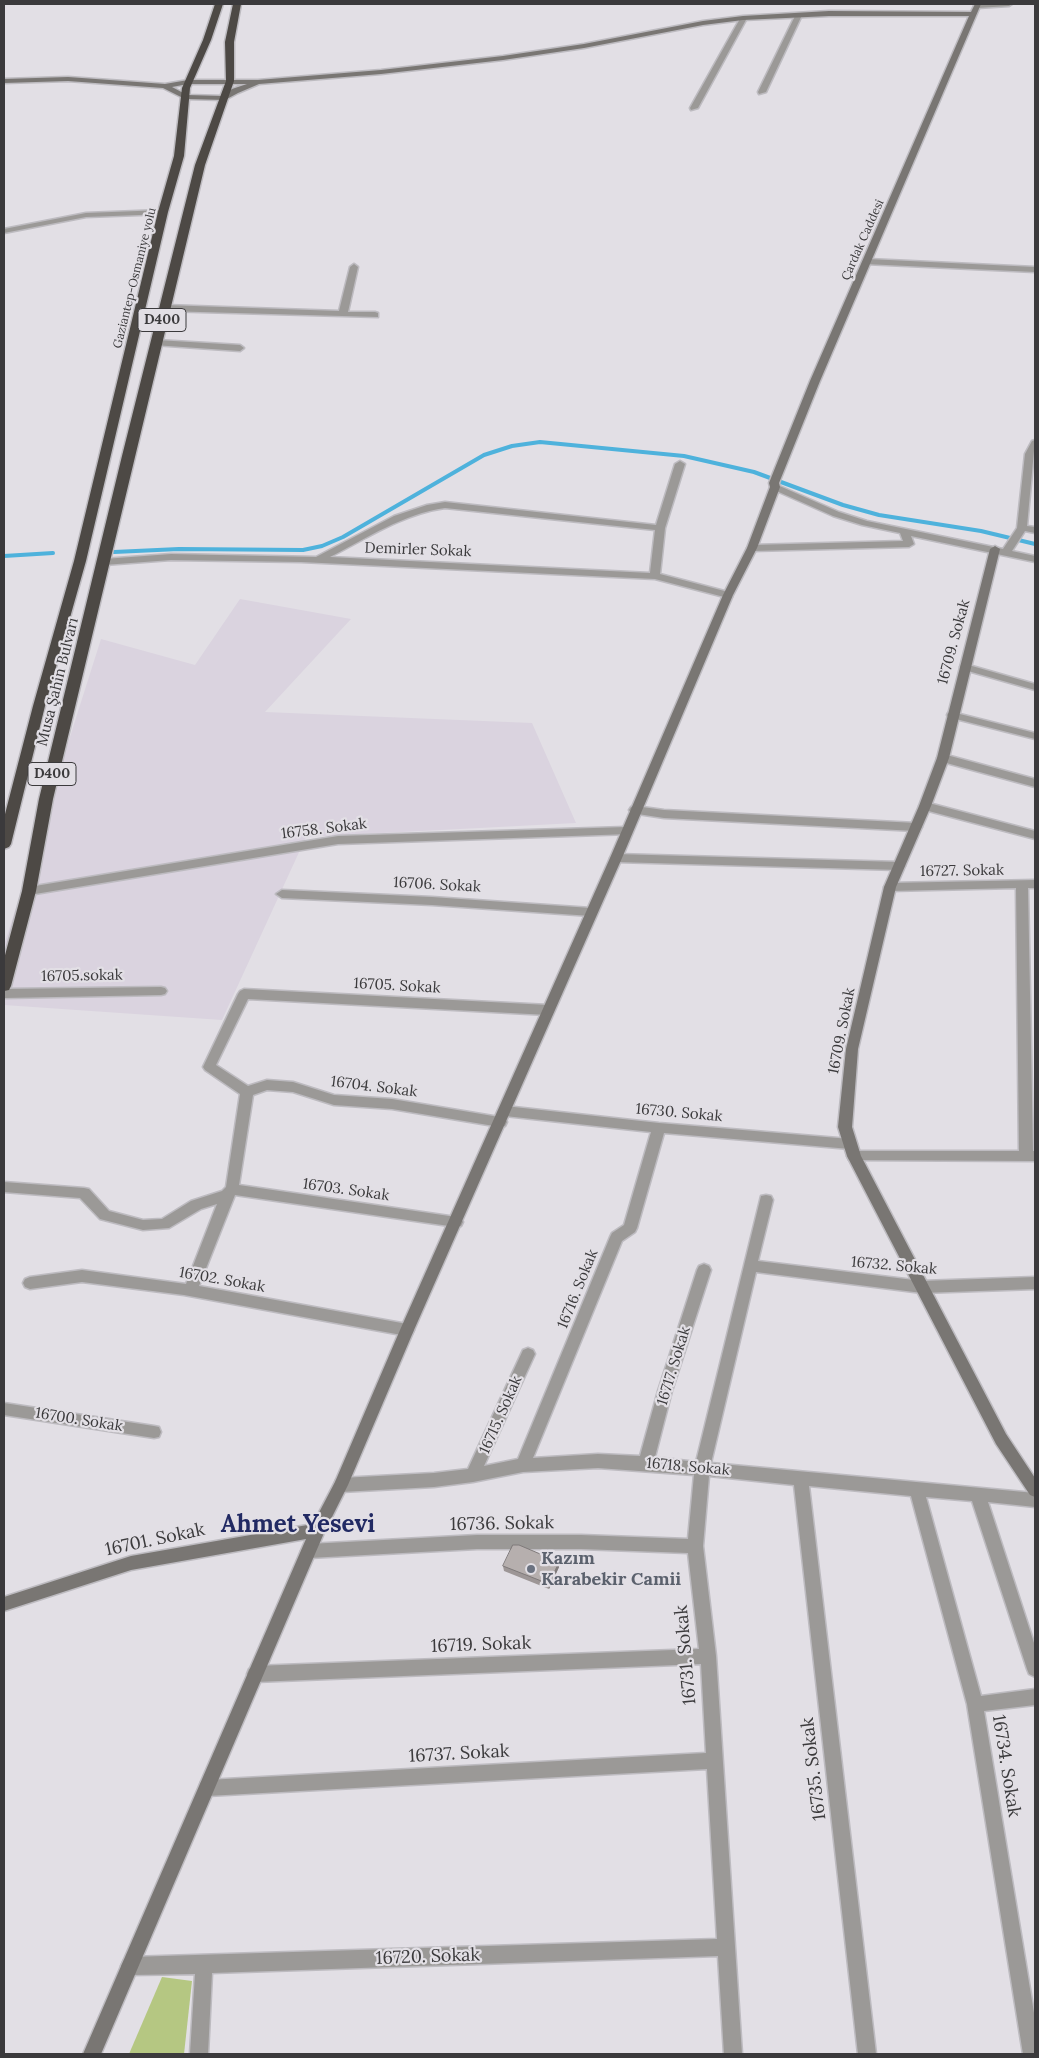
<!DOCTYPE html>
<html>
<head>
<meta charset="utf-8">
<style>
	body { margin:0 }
	#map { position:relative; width:1039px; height:2058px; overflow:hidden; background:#e2dfe5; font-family:Lora,serif }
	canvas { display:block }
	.frame { position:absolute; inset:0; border:5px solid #3b3a3c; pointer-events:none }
</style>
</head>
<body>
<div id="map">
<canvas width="1039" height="2058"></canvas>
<div class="frame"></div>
</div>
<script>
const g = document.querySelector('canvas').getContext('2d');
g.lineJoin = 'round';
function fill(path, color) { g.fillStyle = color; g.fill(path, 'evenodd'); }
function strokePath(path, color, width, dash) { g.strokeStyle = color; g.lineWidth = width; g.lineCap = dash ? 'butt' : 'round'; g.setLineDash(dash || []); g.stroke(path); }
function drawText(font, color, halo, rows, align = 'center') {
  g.font = font + ' Lora,serif'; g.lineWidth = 4.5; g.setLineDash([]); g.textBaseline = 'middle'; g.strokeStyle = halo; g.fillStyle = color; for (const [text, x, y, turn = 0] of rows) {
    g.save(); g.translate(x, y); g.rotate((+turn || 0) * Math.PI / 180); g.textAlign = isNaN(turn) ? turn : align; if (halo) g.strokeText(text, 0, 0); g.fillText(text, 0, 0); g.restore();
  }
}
const built = new Path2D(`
	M240 599 351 619 265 712 532 723 576 823 306 837 222 1020 4 1005V945L101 639 195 665Z`);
const green = new Path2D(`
	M162 1977 192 1981 184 2054H129Z`);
const stream = new Path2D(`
	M114 552 179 549 303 550 322 546 343 537 484 455 512 446 540 442 684 456 754 472 843 505 879 515 981 531 1035 544
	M4 556 53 553`);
const street = new Path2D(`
	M979 4H1012L1009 6 977 8 974 6Z
	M796 14 802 15 766 92 759 94 758 92Z
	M741 17 747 18 698 108 691 110 690 108Z
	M163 210 167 212 166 214 86 217 4 233V229L86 213Z
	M868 259 1035 267V272L865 264V260Z
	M354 264 358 267 348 312H375L378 313V317L165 311 161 308 165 305 339 311 350 267Z
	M157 340 240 345 244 348 240 351 154 345 153 343Z
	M1035 440 1027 526 1035 527V533L1025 531 1012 551 1035 556V562L911 536 914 544 909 547 752 551 747 548 752 545 903 541 900 533 862 525 833 516 772 489 770 487 775 484 839 512 867 521 1003 549 1017 528 1025 454 1032 441Z
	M680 461 685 464 665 528 660 574 732 593V597L728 598 655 579 301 562 171 560 104 565 99 562 104 559 171 554 316 557 394 516 427 505 445 502 656 525 675 464ZM445 508 655 530 650 573 330 557C367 538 403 514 445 508Z
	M965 664 1035 684V690L961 669 960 667 961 665Z
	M952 712 1035 733V739L948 717 947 715 948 713Z
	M943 754 1035 779V787L939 761 937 758Z
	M925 802 1035 831V839L921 809 919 806Z
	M635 806 664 810 916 823 922 827 916 831 664 818 631 813 629 810 631 807Z
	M626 827 630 828 632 831 630 834 338 844 29 895 23 891 29 887 338 836Z
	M616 854 899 862 905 866 899 870 616 862 610 858Z
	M1035 880V888H1028L1033 1151H1035V1161L849 1160 847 1156 849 1152 854 1151H1019L1016 888 890 891 884 887 890 883Z
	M282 890 432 897 591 908 597 912 591 916 432 905 282 898 276 894Z
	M161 987 165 988 167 991 165 994 161 995 4 998V989Z
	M244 989 548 1005 552 1007 554 1010 552 1013 548 1015 248 999 216 1065 248 1086 267 1080 293 1082 334 1095 392 1099 505 1118 507 1122 505 1126 500 1127 392 1109 334 1105 293 1092 267 1090 253 1095 239 1185 456 1217 461 1218 463 1222 461 1226 456 1227 235 1195 199 1286 407 1324 412 1326 414 1330 412 1334 407 1336 184 1295 82 1282 30 1289 25 1287 23 1283 25 1279 30 1277 82 1270 186 1284 217 1204 201 1209 169 1228 143 1230 100 1219 80 1198 4 1192V1182L84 1188 89 1189 109 1211 143 1220 162 1219 191 1201 222 1191 226 1187 240 1094 205 1070 203 1067 238 994 240 991Z
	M505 1106 659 1123 850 1139 855 1140 857 1144 855 1148 850 1149 664 1133 637 1228 635 1232 622 1241 533 1458 598 1454 640 1456 658 1391 697 1270 699 1266 704 1264 709 1266 711 1270 672 1391 655 1457 696 1462 761 1196 766 1195 771 1196 773 1200 758 1261 922 1281 1035 1277V1289L922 1293 756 1272 711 1463 1035 1493V1507L988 1502 1035 1646V1677L1029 1674 1027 1669 972 1501 926 1497 981 1696 1035 1689V1705L984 1711 1035 2019V2054H1023L967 1704 911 1496 809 1486 876 2054H858L794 1485 709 1476 703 1546 716 1656 742 2054H724L718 1956 212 1973 208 2054H190L195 1974 130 1975 124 1972 121 1966 124 1960 130 1957 717 1939 707 1769 207 1796 201 1794 199 1788 201 1782 207 1780 706 1753 701 1664 255 1682 249 1679 247 1674 249 1669 255 1666 699 1649 688 1553 581 1549H477L309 1558 304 1556 301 1551 304 1546 309 1544 477 1535H581L688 1539 694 1475 598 1468 523 1472 473 1482 434 1487 341 1492 336 1490 334 1485 336 1480 341 1478 434 1473 468 1469 523 1350 528 1348 533 1350 535 1354 484 1466 518 1459 610 1237 612 1233 624 1225 651 1132 505 1116 500 1115 499 1111 500 1107Z
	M4 1403 154 1426 159 1427 161 1432 159 1437 154 1438 4 1415Z`);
const secondary = new Path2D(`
	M975 4H981L820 381 779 483 780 487 757 548 733 595 622 858 414 1330 348 1485 324 1533 101 2054H83L306 1539 131 1570 4 1611V1597L131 1556 313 1524 335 1482 400 1330 610 858 723 595 747 548 770 487 769 483 810 381 969 16H829L743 20 703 25 584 48 503 60 381 74 259 84 238 93 225 100 185 99 163 88 68 81 4 83V79L68 77 165 84 188 80H258L381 70 503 56 584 44 703 21 743 16 829 11 971 12ZM188 84H247L232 89 223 96 187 95 172 87Z
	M995 546 1000 549 949 758 931 806 896 887 858 1049 852 1127 861 1156 1006 1434 1035 1478V1497L1030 1495 996 1444 847 1156 838 1127 846 1049 884 887 919 806 937 758 990 549Z`);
const highway = new Path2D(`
	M215 4H223L211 40 190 88 184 156 168 212 86 561 45 706 11 844 9 847 4 849V818L33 706 74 561 158 212 174 156 182 88 203 40Z
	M233 4H241L234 42V81L205 165 53 799 36 891 11 986 9 990 4 991V959L22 891 39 799 122 456 195 165 226 81 225 42Z`);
const wall = new Path2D(`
	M559 1562V1567L549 1589 504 1571 503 1566Z`);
const shadedWall = new Path2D(`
	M559 1562V1567L549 1589V1584Z`);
const building = new Path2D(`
	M513 1545H519L559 1562 549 1584 503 1566Z`);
const markers = [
	[531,1569,5,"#6b7280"]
];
const farStreetnames = [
	["Çardak Caddesi",863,240,-66],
	["Gaziantep-Osmaniye yolu",135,278,-76]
];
const shields = [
	[162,320,48],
	[52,774,48]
];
const shieldNames = [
	["D400",162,320],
	["D400",52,774]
];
const streetNames = [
	["Demirler Sokak",418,550,2],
	["16709. Sokak",954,642,-75],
	["Musa Şahin Bulvarı",58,682,-76],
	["16758. Sokak",324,829,-7],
	["16727. Sokak",962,871,-1],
	["16706. Sokak",437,885,3],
	["16705.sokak",82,976,-1],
	["16705. Sokak",397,986,3],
	["16709. Sokak",842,1031,-79],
	["16704. Sokak",374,1087,7],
	["16730. Sokak",679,1113,5],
	["16703. Sokak",346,1190,8],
	["16732. Sokak",894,1266,5],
	["16702. Sokak",222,1280,10],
	["16716. Sokak",578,1289,-68],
	["16717. Sokak",674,1366,-73],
	["16715. Sokak",501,1415,-66],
	["16700. Sokak",79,1420,9],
	["16718. Sokak",688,1467,5]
];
const nearStreetnames = [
	["16736. Sokak",502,1524,-1],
	["16701. Sokak",155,1540,-12],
	["16719. Sokak",481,1645,-2],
	["16731. Sokak",686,1655,-95],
	["16737. Sokak",459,1754,-3],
	["16734. Sokak",1006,1766,81],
	["16735. Sokak",814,1769,-97],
	["16720. Sokak",428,1957,-2]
];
const nearWorshipnames = [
	["Kazım",541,1559],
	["Karabekir Camii",541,1580]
];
const nearDistrictnames = [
	["Ahmet Yesevi",298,1525]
];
fill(built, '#dad3df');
fill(green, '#b5c782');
strokePath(stream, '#4eb2dc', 4);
strokePath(street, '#bdbbc0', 3);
strokePath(secondary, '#bdbbc0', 3);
strokePath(highway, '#bdbbc0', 3);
fill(street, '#9b9997');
fill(secondary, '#797673');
fill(highway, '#4d4945');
fill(wall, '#9d9696');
fill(shadedWall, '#7f7a7a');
fill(building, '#b6afae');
strokePath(building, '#7f7a7a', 1);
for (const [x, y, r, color] of markers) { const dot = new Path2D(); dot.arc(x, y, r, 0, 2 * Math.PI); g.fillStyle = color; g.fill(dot); strokePath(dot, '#e2dfe5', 2); }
drawText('12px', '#3b3a3c', '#e2dfe5', farStreetnames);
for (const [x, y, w] of shields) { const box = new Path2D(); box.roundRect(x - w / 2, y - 11.5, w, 23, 4); g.fillStyle = '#e2dfe5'; g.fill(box); strokePath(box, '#3b3a3c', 1); }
drawText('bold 14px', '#3b3a3c', null, shieldNames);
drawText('15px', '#3b3a3c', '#e2dfe5', streetNames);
drawText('18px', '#3b3a3c', '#e2dfe5', nearStreetnames);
drawText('bold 18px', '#5b616d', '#e2dfe5', nearWorshipnames, 'left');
drawText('bold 24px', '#222a63', '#e2dfe5', nearDistrictnames);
</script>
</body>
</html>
